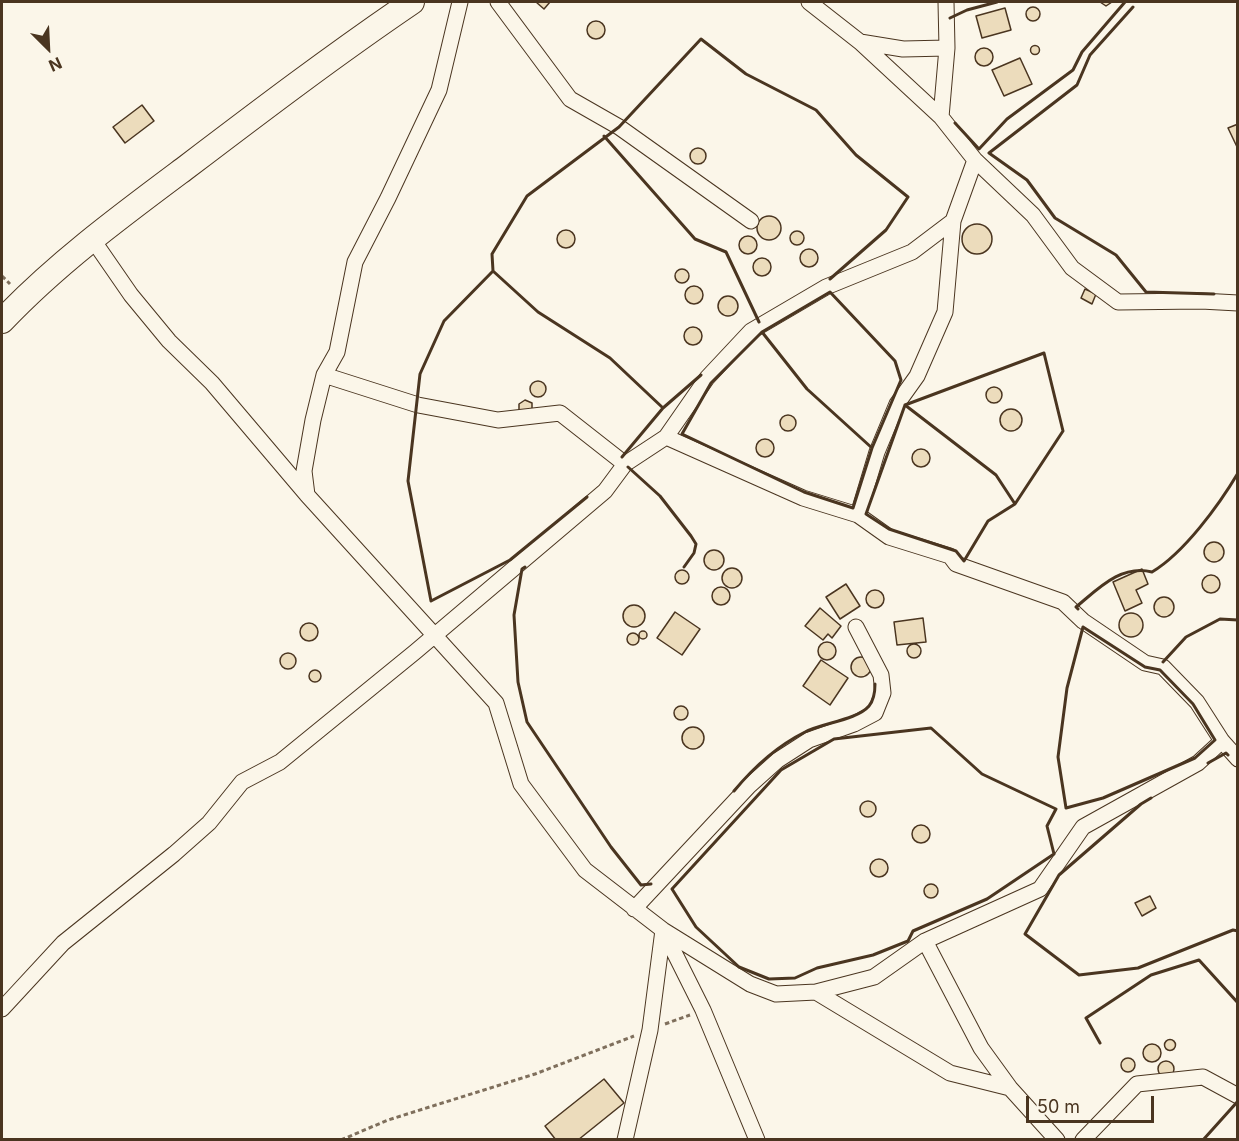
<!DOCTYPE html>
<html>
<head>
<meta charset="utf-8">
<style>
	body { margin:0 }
	#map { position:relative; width:1239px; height:1141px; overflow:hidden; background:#fbf6e9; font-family:Inter,sans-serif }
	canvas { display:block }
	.frame { position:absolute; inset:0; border:3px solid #4a3520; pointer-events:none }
	.north { position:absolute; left:18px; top:18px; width:60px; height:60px; -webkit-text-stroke:4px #fbf6e9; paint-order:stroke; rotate:156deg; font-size:16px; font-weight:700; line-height:24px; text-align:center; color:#4a3520 }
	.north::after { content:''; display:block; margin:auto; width:21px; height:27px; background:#4a3520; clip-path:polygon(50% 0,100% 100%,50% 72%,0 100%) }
	.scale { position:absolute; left:1026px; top:1096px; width:128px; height:27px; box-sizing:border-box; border:3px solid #4a3520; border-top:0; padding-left:8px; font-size:18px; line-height:21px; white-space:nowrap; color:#4a3520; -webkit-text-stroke:4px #fbf6e9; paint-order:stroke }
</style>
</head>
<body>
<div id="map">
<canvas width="1239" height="1141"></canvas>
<div class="frame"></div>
<div class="north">N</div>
<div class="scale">50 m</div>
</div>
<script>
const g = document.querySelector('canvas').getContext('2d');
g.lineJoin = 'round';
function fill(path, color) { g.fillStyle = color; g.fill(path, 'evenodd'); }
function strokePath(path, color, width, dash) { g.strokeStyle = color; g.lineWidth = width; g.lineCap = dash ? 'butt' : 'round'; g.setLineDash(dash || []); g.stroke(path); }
const building = new Path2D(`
	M536 2H550L544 9Z
	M1100 2H1112L1106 6Z
	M1026 14a7 7 0 1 1 14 0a7 7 0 1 1-14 0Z
	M1005 8 1011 30 982 38 976 16Z
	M587 30a9 9 0 1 1 18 0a9 9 0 1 1-18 0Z
	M1030.5 50a4.5 4.5 0 1 1 9 0a4.5 4.5 0 1 1-9 0Z
	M975 57a9 9 0 1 1 18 0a9 9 0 1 1-18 0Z
	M1020 58 1032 84 1004 96 992 70Z
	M142 105 154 121 125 143 113 127Z
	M1238 124V149L1228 128Z
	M690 156a8 8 0 1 1 16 0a8 8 0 1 1-16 0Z
	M757 228a12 12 0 1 1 24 0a12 12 0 1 1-24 0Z
	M962 239a15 15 0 1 1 30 0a15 15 0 1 1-30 0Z
	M557 239a9 9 0 1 1 18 0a9 9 0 1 1-18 0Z
	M790 238a7 7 0 1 1 14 0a7 7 0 1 1-14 0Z
	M739 245a9 9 0 1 1 18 0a9 9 0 1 1-18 0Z
	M800 258a9 9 0 1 1 18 0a9 9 0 1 1-18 0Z
	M753 267a9 9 0 1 1 18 0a9 9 0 1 1-18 0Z
	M675 276a7 7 0 1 1 14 0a7 7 0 1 1-14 0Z
	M685 295a9 9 0 1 1 18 0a9 9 0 1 1-18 0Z
	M1085 289 1096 294 1092 304 1081 298Z
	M718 306a10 10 0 1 1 20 0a10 10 0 1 1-20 0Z
	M684 336a9 9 0 1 1 18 0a9 9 0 1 1-18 0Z
	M530 389a8 8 0 1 1 16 0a8 8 0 1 1-16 0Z
	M986 395a8 8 0 1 1 16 0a8 8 0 1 1-16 0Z
	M525 400 532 403V411H519V404Z
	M1000 420a11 11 0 1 1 22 0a11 11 0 1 1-22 0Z
	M780 423a8 8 0 1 1 16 0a8 8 0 1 1-16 0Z
	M756 448a9 9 0 1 1 18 0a9 9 0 1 1-18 0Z
	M912 458a9 9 0 1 1 18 0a9 9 0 1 1-18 0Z
	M1204 552a10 10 0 1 1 20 0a10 10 0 1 1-20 0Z
	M704 560a10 10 0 1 1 20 0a10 10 0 1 1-20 0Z
	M722 578a10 10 0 1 1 20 0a10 10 0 1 1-20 0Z
	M1142 569 1148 584 1136 590 1142 603 1125 611 1113 582Z
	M675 577a7 7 0 1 1 14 0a7 7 0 1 1-14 0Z
	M1202 584a9 9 0 1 1 18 0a9 9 0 1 1-18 0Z
	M846 584 860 606 840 619 826 597Z
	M712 596a9 9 0 1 1 18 0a9 9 0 1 1-18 0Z
	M866 599a9 9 0 1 1 18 0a9 9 0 1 1-18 0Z
	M1154 607a10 10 0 1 1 20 0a10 10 0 1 1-20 0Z
	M623 616a11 11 0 1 1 22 0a11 11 0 1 1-22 0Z
	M820 608 841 626 832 638 828 634 823 640 805 626Z
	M675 612 700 629 682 655 657 638Z
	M1119 625a12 12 0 1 1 24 0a12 12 0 1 1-24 0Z
	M923 618 926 642 897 645 894 622Z
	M300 632a9 9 0 1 1 18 0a9 9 0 1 1-18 0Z
	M639 635a4 4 0 1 1 8 0a4 4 0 1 1-8 0Z
	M627 639a6 6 0 1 1 12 0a6 6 0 1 1-12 0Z
	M818 651a9 9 0 1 1 18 0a9 9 0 1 1-18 0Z
	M907 651a7 7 0 1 1 14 0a7 7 0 1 1-14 0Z
	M280 661a8 8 0 1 1 16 0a8 8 0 1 1-16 0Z
	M851 667a10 10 0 1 1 20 0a10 10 0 1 1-20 0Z
	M821 660 848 678 830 705 803 686Z
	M309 676a6 6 0 1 1 12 0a6 6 0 1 1-12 0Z
	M674 713a7 7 0 1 1 14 0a7 7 0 1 1-14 0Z
	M682 738a11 11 0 1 1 22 0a11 11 0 1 1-22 0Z
	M860 809a8 8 0 1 1 16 0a8 8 0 1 1-16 0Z
	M912 834a9 9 0 1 1 18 0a9 9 0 1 1-18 0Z
	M870 868a9 9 0 1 1 18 0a9 9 0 1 1-18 0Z
	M924 891a7 7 0 1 1 14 0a7 7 0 1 1-14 0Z
	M1150 896 1156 908 1142 916 1135 903Z
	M1164.5 1045a5.5 5.5 0 1 1 11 0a5.5 5.5 0 1 1-11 0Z
	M1143 1053a9 9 0 1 1 18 0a9 9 0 1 1-18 0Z
	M1121 1065a7 7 0 1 1 14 0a7 7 0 1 1-14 0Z
	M1158 1069a8 8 0 1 1 16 0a8 8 0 1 1-16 0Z
	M604 1079 624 1103 578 1140H556L545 1126Z`);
const path = new Path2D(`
	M2 276 10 284
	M665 1024 690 1015
	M341 1140 388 1120 535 1074 634 1036`);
const minor = new Path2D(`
	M498 2 570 99 619 127 751 221
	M809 2 860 42 941 117 975 160 1033 215 1072 268 1118 302 1201 301 1238 303
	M860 42 903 49 947 48
	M941 117 947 48 946 2
	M93 240 131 295 169 341 212 383 307 495 496 703 521 784 585 870 663 930 750 984 776 994 816 992 950 1073 1010 1088
	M324 375 418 405 498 420 560 413 625 464
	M666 437 803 498 858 515 889 537 950 556 956 564 1063 602 1083 621 1145 663 1163 667 1197 702 1222 741 1238 759
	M307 495 304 471 313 420 324 375 337 352 355 262 388 198 439 90 460 2
	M858 515 877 452 897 404 917 376 945 312 953 221 975 160
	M634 909 749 786 778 760 809 740 854 724 875 713 883 693 881 675 856 627
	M663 930 703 1010 757 1140
	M925 941 981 1048 1010 1088 1057 1140
	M816 992 874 977 925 941 1040 889 1083 827 1198 763 1222 741
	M2 1009 63 943 174 854 209 823 242 782 280 762 415 652 605 491 625 464 666 437 707 378 751 331 826 287 912 252 953 221
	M625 1140 650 1030 663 930
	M1083 1140 1137 1084 1203 1077 1238 1096`);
const primary = new Path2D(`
	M2 321C56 264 121 216 184 169 259 112 334 55 412 2`);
const wall = new Path2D(`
	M1133 7 1090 55 1077 85 989 153 1027 180 1055 218 1116 255 1146 292 1214 294
	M950 18 967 10 997 2
	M955 123 979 149 1007 119 1073 70 1082 52 1125 2
	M604 136 695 239 726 252 759 322
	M493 271 444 321 420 374 408 481 431 601 510 560 587 497
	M830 292 895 361 901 380 872 448 853 508 804 492 682 434 711 383 762 332Z
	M762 332 807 389 872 448
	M1044 353 1063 431 1015 504 988 521 964 561 956 551 889 529 866 514 905 405Z
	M905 405 996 475 1015 504
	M663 408 610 358 538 312 493 271 492 254 527 196 619 127 701 39 746 74 816 110 856 155 908 197 886 230 830 279
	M622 457 663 408 701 375
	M628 467 660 496 691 536 696 544 694 553 684 567
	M525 567 522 569 514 615 518 682 527 722 611 847 641 885 651 884
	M1078 609 1076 607C1098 589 1121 564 1152 572 1184 553 1219 505 1238 473
	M1083 627 1145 667 1160 670 1193 704 1215 740 1195 758 1103 798 1066 808 1058 757 1067 688Z
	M1163 662 1186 637 1220 619 1238 620
	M931 728 982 774 1056 809 1047 826 1054 854 987 899 913 931 908 941 873 955 817 968 795 978 769 979 739 967 696 927 672 889 781 770 834 739Z
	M1208 763 1226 753 1228 755
	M734 791C753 768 777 746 805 732 822 723 857 720 869 706 874 700 875 691 875 684
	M1151 798 1141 804 1059 875 1025 934 1079 975 1138 968 1233 930 1238 931
	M1100 1043 1086 1018 1151 975 1199 960 1238 1003
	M1203 1140 1238 1101`);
fill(building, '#ecdcbc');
strokePath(building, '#4a3520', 1.5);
strokePath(minor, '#4a3520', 17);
strokePath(primary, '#4a3520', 26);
strokePath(path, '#7f6f5c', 3, [4.5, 3]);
strokePath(minor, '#fbf6e9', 15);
strokePath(primary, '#fbf6e9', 24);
strokePath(wall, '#4a3520', 3);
</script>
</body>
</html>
